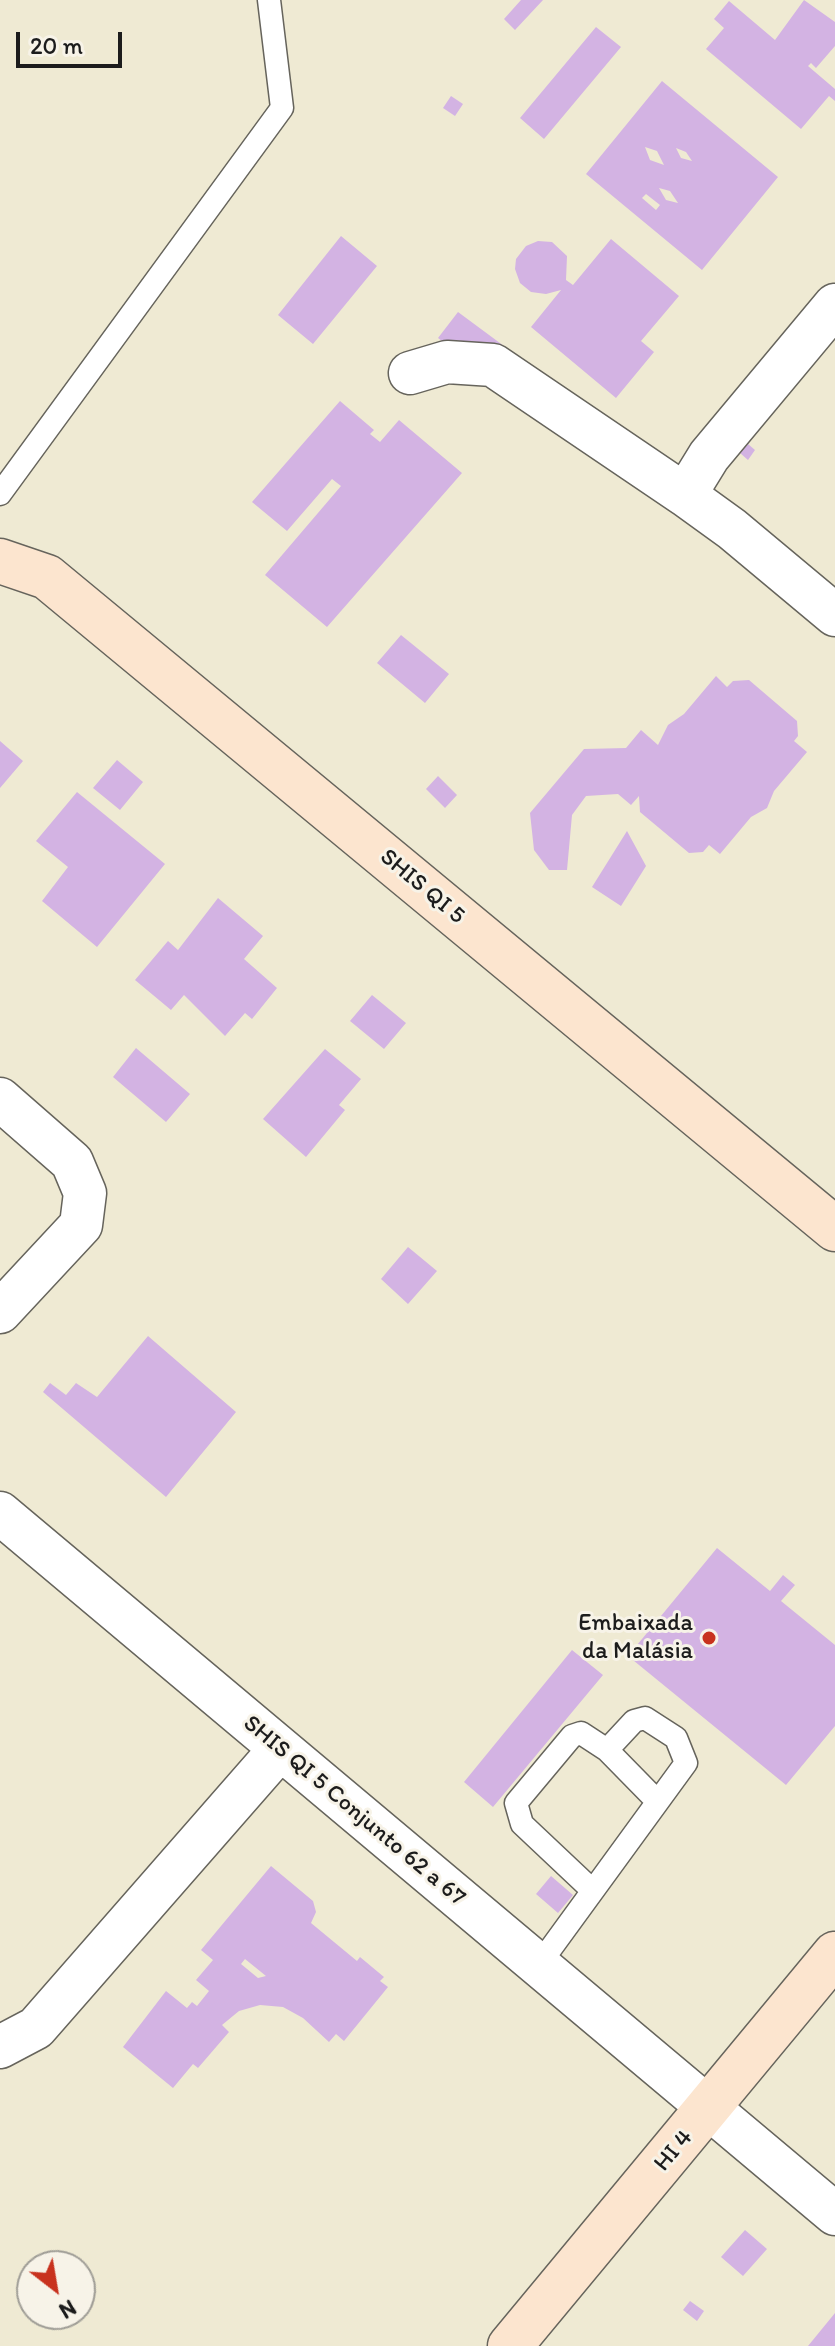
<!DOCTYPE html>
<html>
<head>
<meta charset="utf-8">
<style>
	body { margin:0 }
	#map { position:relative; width:835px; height:2346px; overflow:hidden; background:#efead3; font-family:Itim,sans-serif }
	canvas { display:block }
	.north { position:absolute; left:16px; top:2250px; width:80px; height:80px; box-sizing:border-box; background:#f7f3e8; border:2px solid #9f9d96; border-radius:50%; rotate:149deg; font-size:22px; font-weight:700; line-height:32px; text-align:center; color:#1c1c1c }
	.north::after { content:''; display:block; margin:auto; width:28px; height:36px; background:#c8321e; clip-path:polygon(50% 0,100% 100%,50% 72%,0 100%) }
	.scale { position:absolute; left:16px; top:32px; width:106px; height:36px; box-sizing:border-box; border:4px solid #1c1c1c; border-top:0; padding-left:10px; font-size:24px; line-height:28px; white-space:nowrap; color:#1c1c1c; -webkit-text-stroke:6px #f7f3e8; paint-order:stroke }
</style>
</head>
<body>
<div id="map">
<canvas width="835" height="2346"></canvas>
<div class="north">N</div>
<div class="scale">20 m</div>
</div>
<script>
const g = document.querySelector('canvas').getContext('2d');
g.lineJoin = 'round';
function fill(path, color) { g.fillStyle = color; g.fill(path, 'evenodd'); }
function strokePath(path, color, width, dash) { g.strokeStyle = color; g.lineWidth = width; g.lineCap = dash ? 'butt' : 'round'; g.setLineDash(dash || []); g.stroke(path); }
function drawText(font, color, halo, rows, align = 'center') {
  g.font = font + ' Itim,sans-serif'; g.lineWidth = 6; g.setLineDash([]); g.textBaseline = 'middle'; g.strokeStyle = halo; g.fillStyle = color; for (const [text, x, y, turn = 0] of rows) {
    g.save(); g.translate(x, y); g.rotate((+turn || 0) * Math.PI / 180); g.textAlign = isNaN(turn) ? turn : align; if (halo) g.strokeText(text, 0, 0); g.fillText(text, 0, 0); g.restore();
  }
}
const building = new Path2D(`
	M521 0H543L515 30 504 19Z
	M804 0 835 22V46L816 68 811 63 808 66 835 89V101L829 96 801 129 706 49 724 28 714 19 729 1 775 40Z
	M596 27 621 47 544 139 520 118Z
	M662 81 778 177 702 270 586 174ZM645 147 657 151 664 165 650 160ZM676 148 686 152 692 161 681 158ZM659 188 670 191 678 203 666 200ZM646 194 660 205 656 210 642 198Z
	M451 96 463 104 455 116 443 108Z
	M341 236 377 266 313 344 278 315Z
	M611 239 679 296 641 341 654 352 616 398 531 327 561 290 546 294 531 292 520 283 515 269 516 259 526 246 538 241 552 242 567 256 566 280 573 285Z
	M458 312 508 349 488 376 438 338Z
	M340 401 374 430 370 434 380 442 399 420 462 473 327 627 265 575 341 486 332 479 287 531 252 502Z
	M748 444 755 450 748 460 740 453Z
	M401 635 449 674 425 703 377 663Z
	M716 676 727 687 733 681 749 680 797 721 798 736 794 741 807 752 774 791 767 808 751 817 720 854 709 845 703 852 689 853 640 812 639 796 631 805 618 794 586 796 572 815 567 870H549L534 850 530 813 584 749 626 748 641 730 658 745 668 725 684 714Z
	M0 741 23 761 0 788Z
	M117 760 143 782 120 810 93 788Z
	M438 776 457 795 445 808 426 789Z
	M77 792 165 864 97 947 42 901 68 867 36 841Z
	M627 831 646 866 621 906 592 887Z
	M218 898 263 936 244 959 277 988 252 1019 245 1013 225 1036 184 995 171 1010 135 980 168 941 178 950Z
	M372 995 406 1023 384 1049 350 1021Z
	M136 1048 190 1094 166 1122 113 1077Z
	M325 1049 361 1079 339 1105 345 1110 306 1157 263 1119Z
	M408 1247 437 1271 408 1304 381 1279Z
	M148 1336 236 1412 166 1497 43 1392 50 1383 66 1395 76 1383 97 1397Z
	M717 1548 770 1591 783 1575 795 1585 781 1601 835 1645V1726L786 1785 628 1656Z
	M572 1650 603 1675 493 1807 464 1782Z
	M271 1866 313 1901 316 1912 311 1923 357 1961 360 1957 384 1977 380 1981 388 1987 344 2041 336 2034 329 2042 303 2018 283 2007 260 2005 239 2011 222 2025 229 2032 198 2068 193 2064 173 2088 123 2047 166 1991 187 2008 192 2002 197 2006 209 1991 196 1980 213 1960 201 1950ZM245 1959 266 1976 258 1978 241 1964Z
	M551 1876 573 1895 558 1913 536 1894Z
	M745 2230 767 2249 743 2276 721 2257Z
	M690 2301 704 2311 697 2321 683 2310Z
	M835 2313V2346H808Z`);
const lane = new Path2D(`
	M0 494 282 108 269 0
	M607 1750 657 1801
	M538 1966 686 1763 676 1738 645 1718 634 1721 607 1750 581 1733 572 1736 516 1803 522 1824 592 1890`);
const street = new Path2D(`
	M835 305 709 456 685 495 732 529 835 615
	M410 373 447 362 493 365 685 495
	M0 1099 72 1162 85 1193 81 1225 0 1312
	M0 1513 835 2214
	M0 2047 36 2028 280 1749`);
const secondary = new Path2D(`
	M0 561 47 577 835 1229
	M510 2346 835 1954`);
const markers = [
	[709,1638,8,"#c8321e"]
];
const streetNames = [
	["SHIS QI 5",422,887,40],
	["SHIS QI 5 Conjunto 62 a 67",354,1811,40],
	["HI 4",674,2151,-50]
];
const poiNames = [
	["Embaixada",693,1624],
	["da Malásia",693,1652]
];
fill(building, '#d3b3e3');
strokePath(lane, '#66645c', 25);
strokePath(street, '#66645c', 45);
strokePath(secondary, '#66645c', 47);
strokePath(lane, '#fff', 22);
strokePath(street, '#fff', 42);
strokePath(secondary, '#fce5cf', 44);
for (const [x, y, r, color] of markers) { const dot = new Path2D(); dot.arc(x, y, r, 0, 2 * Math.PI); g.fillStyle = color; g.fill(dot); strokePath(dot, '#f7f3e8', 3); }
drawText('24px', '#1c1c1c', '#f7f3e8', streetNames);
drawText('24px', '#1c1c1c', '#f7f3e8', poiNames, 'right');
</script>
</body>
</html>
